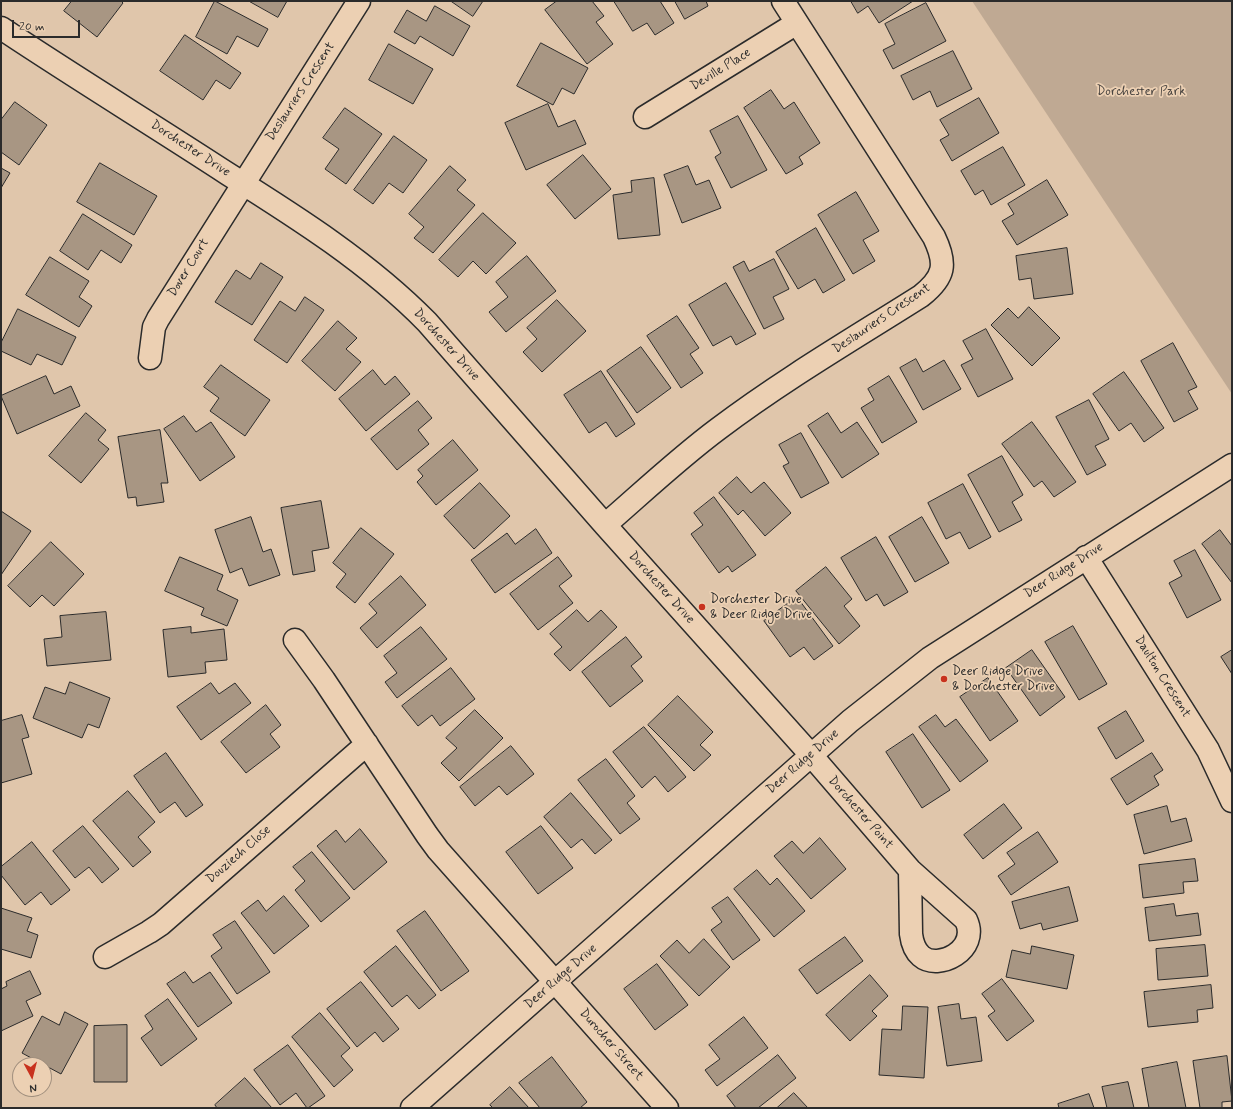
<!DOCTYPE html>
<html>
<head>
<meta charset="utf-8">
<style>
	body { margin:0 }
	#map { position:relative; width:1233px; height:1109px; overflow:hidden; background:#e0c6ab; font-family:Mynerve,sans-serif }
	canvas { display:block }
	.frame { position:absolute; inset:0; border:2px solid #2b2b2b; pointer-events:none }
	.north { position:absolute; left:12px; top:1057px; width:40px; height:40px; box-sizing:border-box; background:#ecd0b3; border:1px solid #9f8e7d; border-radius:50%; rotate:173deg; font-size:11px; font-weight:700; line-height:16px; text-align:center; color:#2b2b2b }
	.north::after { content:''; display:block; margin:auto; width:14px; height:18px; background:#c8321e; clip-path:polygon(50% 0,100% 100%,50% 72%,0 100%) }
	.scale { position:absolute; left:12px; top:20px; width:68px; height:18px; box-sizing:border-box; border:2px solid #2b2b2b; border-top:0; padding-left:5px; font-size:12px; line-height:14px; white-space:nowrap; color:#2b2b2b; -webkit-text-stroke:3px #ecd0b3; paint-order:stroke }
</style>
</head>
<body>
<div id="map">
<canvas width="1233" height="1109"></canvas>
<div class="frame"></div>
<div class="north">N</div>
<div class="scale">20 m</div>
</div>
<script>
const g = document.querySelector('canvas').getContext('2d');
g.lineJoin = 'round';
function fill(path, color) { g.fillStyle = color; g.fill(path, 'evenodd'); }
function strokePath(path, color, width, dash) { g.strokeStyle = color; g.lineWidth = width; g.lineCap = dash ? 'butt' : 'round'; g.setLineDash(dash || []); g.stroke(path); }
function drawText(font, color, halo, rows, align = 'center') {
  g.font = font + ' Mynerve,sans-serif'; g.lineWidth = 3.5; g.setLineDash([]); g.textBaseline = 'middle'; g.strokeStyle = halo; g.fillStyle = color; for (const [text, x, y, turn = 0] of rows) {
    g.save(); g.translate(x, y); g.rotate((+turn || 0) * Math.PI / 180); g.textAlign = isNaN(turn) ? turn : align; if (halo) g.strokeText(text, 0, 0); g.fillText(text, 0, 0); g.restore();
  }
}
const green = new Path2D(`
	M972 1H1232V394Z`);
const building = new Path2D(`
	M72 1H121L123 3 97 37 64 11Z
	M215 1 268 29 258 47 237 36 227 54 196 37Z
	M249 1H287L278 17Z
	M451 1H483L473 16Z
	M557 1H592L604 16 596 22 613 44 587 64 545 10Z
	M614 1H660L674 23 655 35 647 23 633 31Z
	M675 1H706L708 6 685 19Z
	M851 1H913L879 23 868 6 858 13Z
	M926 3 946 41 893 69 883 50 895 44 885 24Z
	M435 6 470 26 453 56 420 36 415 44 394 32 407 10 426 21Z
	M185 35 241 73 230 89 216 80 203 100 160 71Z
	M541 43 588 68 574 94 562 88 553 105 517 86Z
	M389 44 433 69 413 104 369 80Z
	M953 51 972 89 937 107 930 91 913 100 901 76Z
	M771 90 784 109 794 102 820 143 799 157 803 164 786 174 744 108Z
	M979 98 999 133 952 161 940 140 949 135 940 120Z
	M15 102 47 125 19 165 1 152V120Z
	M548 104 558 127 575 120 586 144 526 170 505 123Z
	M345 108 382 134 346 184 325 169 339 149 323 138Z
	M738 116 767 170 731 188 715 157 721 153 710 131Z
	M394 136 427 160 403 193 389 183 373 204 354 190Z
	M1003 147 1025 185 991 205 983 190 975 195 961 171Z
	M583 155 611 189 575 219 547 185Z
	M100 163 157 196 134 235 77 202Z
	M450 166 466 180 457 190 475 205 433 253 414 238 424 227 409 214Z
	M688 166 696 185 709 180 721 208 682 223 664 175Z
	M1 168 10 173 1 188Z
	M654 178 660 235 618 239 613 195 632 192 631 181Z
	M1047 180 1068 215 1017 245 1002 221 1014 214 1008 204Z
	M856 192 879 231 863 240 875 261 853 274 818 215Z
	M483 213 516 243 486 274 473 261 458 277 439 260Z
	M83 214 132 245 121 263 101 250 88 270 60 251Z
	M816 228 845 280 823 293 815 279 798 289 776 252Z
	M1067 248 1073 294 1034 299 1031 278 1019 280 1016 256Z
	M527 256 556 291 506 332 489 312 508 297 496 282Z
	M50 257 89 281 79 297 92 306 79 327 26 295Z
	M774 259 789 289 773 297 784 319 764 329 733 267 744 261 749 271Z
	M261 263 283 277 252 325 215 302 236 270 250 279Z
	M726 283 756 334 736 345 731 336 713 346 689 305Z
	M305 297 324 310 287 363 254 340 280 301 295 311Z
	M557 300 586 331 542 372 523 352 537 339 527 328Z
	M1029 307 1060 338 1032 366 991 325 1008 308 1018 318Z
	M18 309 76 337 62 365 37 354 31 365 1 351V343Z
	M677 316 699 348 690 354 703 373 681 388 647 336Z
	M338 321 357 338 346 349 361 362 335 391 302 361Z
	M986 329 1013 379 978 397 961 365 973 359 963 341Z
	M1173 343 1197 387 1188 391 1198 409 1174 422 1141 361Z
	M641 347 671 388 637 413 607 371Z
	M916 359 923 372 944 360 961 389 923 410 900 368Z
	M221 365 270 400 245 436 210 411 219 398 204 387Z
	M373 370 385 385 395 376 410 394 366 431 339 399Z
	M601 371 635 424 616 437 606 422 589 433 564 395Z
	M1124 372 1164 428 1144 442 1131 423 1119 431 1093 394Z
	M46 376 54 394 71 386 80 406 17 434 1 396Z
	M889 376 917 422 882 443 861 408 874 400 868 389Z
	M1089 400 1109 439 1095 446 1106 465 1087 475 1056 417Z
	M418 401 432 418 418 430 429 444 397 470 371 439Z
	M86 413 106 430 98 440 109 449 81 483 49 456Z
	M828 413 841 433 857 422 879 454 842 478 808 426Z
	M184 416 196 432 211 422 235 457 200 481 164 429Z
	M1032 422 1076 482 1054 497 1042 481 1034 487 1002 444Z
	M160 430 168 483H161L164 502 137 506 136 497 128 498 118 437Z
	M801 433 829 483 801 498 783 466 789 463 779 445Z
	M453 440 478 470 436 505 417 482 423 476 418 470Z
	M1002 456 1023 495 1012 502 1022 520 999 532 968 475Z
	M737 477 751 493 764 482 791 513 765 536 743 510 738 515 719 493Z
	M480 483 510 516 474 549 444 516Z
	M963 484 991 537 969 549 960 532 946 539 928 503Z
	M714 497 756 555 732 572 728 566 719 573 691 534 703 525 694 513Z
	M321 501 329 548 312 551 315 571 293 575 281 508Z
	M1 511 31 531 1 575Z
	M251 517 263 552 271 549 280 575 249 586 242 568 230 573 215 530Z
	M922 517 949 563 915 582 889 537Z
	M361 528 394 554 355 603 336 587 346 574 333 563Z
	M536 529 552 553 495 593 471 560 507 533 515 544Z
	M1220 530 1232 546V583L1202 544Z
	M876 537 908 592 884 606 877 594 866 601 841 558Z
	M51 542 84 574 54 606 42 595 30 607 8 586Z
	M1195 550 1221 600 1187 618 1169 583 1182 576 1174 561Z
	M180 557 223 575 217 590 238 600 227 626 201 615 204 608 165 591Z
	M558 557 572 576 559 586 573 603 538 630 510 594Z
	M826 567 852 599 844 606 860 626 839 644 796 591Z
	M401 576 426 605 377 648 360 628 377 613 369 604Z
	M797 597 833 646 814 660 804 647 790 657 764 621Z
	M577 610 588 622 601 610 617 627 570 671 554 654 562 647 550 634Z
	M106 612 111 660 47 666 44 639 62 637 60 616Z
	M1073 626 1107 684 1079 700 1045 642Z
	M191 627V633L224 629 227 660 205 662 206 673 168 677 163 630Z
	M421 627 447 659 397 698 385 682 397 673 384 656Z
	M626 637 642 657 631 666 643 681 610 707 582 672Z
	M1032 650 1065 697 1040 716 1006 668Z
	M1232 650V674L1221 657Z
	M451 668 475 699 440 726 432 715 418 726 402 706Z
	M988 678 1018 721 990 741 960 697Z
	M70 682 110 698 99 728 88 724 82 738 33 718 45 687 65 694Z
	M211 683 219 694 235 683 251 703 201 740 177 707Z
	M678 696 713 732 700 745 711 755 694 771 648 725Z
	M266 705 281 725 270 734 280 747 246 773 221 742Z
	M475 710 503 738 459 781 441 763 457 748 446 738Z
	M1126 711 1144 741 1116 759 1098 728Z
	M22 715 29 737 22 739 32 774 1 783V721Z
	M936 715 945 727 956 719 988 761 960 782 919 727Z
	M644 727 686 777 668 792 655 776 642 788 613 752Z
	M913 734 950 790 922 808 886 752Z
	M511 746 534 774 507 795 499 786 475 806 460 787Z
	M166 753 203 805 186 817 175 802 160 813 134 776Z
	M1152 753 1163 770 1154 776 1159 785 1127 805 1111 779Z
	M606 759 635 796 627 803 640 819 620 834 578 780Z
	M128 791 155 822 138 837 151 852 133 867 93 821Z
	M571 793 612 840 595 854 582 839 571 848 544 817Z
	M1004 804 1022 828 983 859 964 835Z
	M1167 806 1171 822 1186 818 1192 841 1144 854 1134 815Z
	M83 826 119 869 102 883 89 867 75 878 53 851Z
	M541 826 573 868 538 894 506 852Z
	M360 829 387 862 354 890 317 846 336 830 345 842Z
	M1038 832 1058 862 1011 895 998 876 1015 864 1007 853Z
	M820 838 846 869 811 899 774 856 792 841 803 853Z
	M32 842 70 890 51 905 41 892 25 905 1 875V867Z
	M312 852 350 898 321 922 295 890 305 881 293 867Z
	M1195 859 1198 881 1183 882 1184 893 1143 898 1139 865Z
	M757 870 770 885 777 878 805 911 774 937 734 889Z
	M1069 887 1078 921 1043 930 1041 923 1020 929 1012 902Z
	M284 896 309 926 274 954 241 913 258 900 266 911Z
	M728 897 760 940 733 960 711 930 722 922 712 908Z
	M1174 904 1176 916 1198 913 1201 935 1149 941 1145 908Z
	M1 908 32 918 27 931 38 935 31 958 1 949Z
	M425 911 469 971 441 991 397 931Z
	M235 921 270 972 237 994 211 956 222 948 213 935Z
	M845 937 863 961 817 994 799 970Z
	M704 939 730 967 699 996 660 956 677 940 689 953Z
	M1205 945 1208 976 1158 980 1156 949Z
	M396 946 436 995 419 1009 407 995 392 1007 364 972Z
	M1032 946 1074 955 1067 989 1006 977 1012 950 1030 954Z
	M657 964 688 1005 655 1030 624 989Z
	M30 971 41 994 26 1001 33 1016 1 1031V989L7 986 6 982Z
	M185 972 193 983 210 972 232 1003 198 1027 167 984Z
	M870 975 888 996 872 1011 877 1016 850 1041 826 1015Z
	M1002 979 1034 1021 1007 1041 988 1016 995 1011 982 994Z
	M361 982 399 1029 383 1042 375 1032 357 1047 327 1009Z
	M1211 985 1213 1008 1197 1010 1198 1022 1148 1027 1144 992Z
	M168 999 197 1039 161 1066 141 1038 153 1029 145 1016Z
	M959 1004 961 1019 976 1017 982 1061 947 1066 938 1007Z
	M903 1006 928 1007 924 1078 879 1075 882 1029 901 1030Z
	M65 1012 88 1024 61 1074 22 1053 42 1016 59 1025Z
	M320 1013 350 1048 341 1056 353 1070 334 1087 292 1037Z
	M744 1017 768 1048 717 1086 705 1070 720 1059 709 1045Z
	M127 1025V1082H94V1026Z
	M288 1045 325 1096 308 1108H307L296 1093 280 1105 254 1070Z
	M778 1055 796 1078 758 1108H736L727 1096Z
	M1227 1056 1232 1101 1222 1102V1108H1200L1193 1061Z
	M552 1057 587 1102 580 1108H540L519 1083Z
	M1177 1062 1186 1108H1149L1142 1069Z
	M245 1078 272 1108H217L215 1105Z
	M1128 1082 1134 1108H1107L1102 1087Z
	M510 1087 529 1108H493L490 1105Z
	M794 1093 808 1108H777Z
	M1089 1094 1094 1108H1059L1058 1104Z`);
const minor = new Path2D(`
	M1 28C76 78 153 125 228 174 298 218 369 263 427 322L605 525 811 755 910 870 966 920C980 950 938 971 921 956 914 950 912 942 911 934L910 870
	M645 117 797 23
	M150 358 154 327 158 319 359 1
	M605 525C642 493 679 458 718 429 783 380 853 339 921 296 945 277 947 264 934 237L783 1
	M1086 557 1208 750 1232 801
	M295 640 324 680 427 835 438 850 667 1108
	M105 957 149 932 161 924 367 744
	M412 1108 850 721 930 658 1232 465`);
const markers = [
	[702,607,4,"#c8321e"],
	[944,679,4,"#c8321e"]
];
const streetNames = [
	["Deville Place",721,70,-32],
	["Deslauriers Crescent",301,92,-57],
	["Dorchester Drive",190,149,33],
	["Dover Court",189,268,-58],
	["Deslauriers Crescent",882,319,-34],
	["Dorchester Drive",446,345,48],
	["Deer Ridge Drive",1064,571,-33],
	["Dorchester Drive",661,588,48],
	["Daulton Crescent",1162,677,58],
	["Deer Ridge Drive",803,762,-41],
	["Dorchester Point",860,813,49],
	["Douziech Close",239,855,-41],
	["Deer Ridge Drive",561,977,-41],
	["Durocher Street",611,1045,49]
];
const parkNames = [
	["Dorchester Park",1141,92]
];
const poiNames = [
	["Dorchester Drive",710,600],
	["& Deer Ridge Drive",710,615],
	["Deer Ridge Drive",952,672],
	["& Dorchester Drive",952,687]
];
fill(green, '#bfa993');
fill(building, '#a89683');
strokePath(building, '#2b2b2b', 1);
strokePath(minor, '#2b2b2b', 25);
strokePath(minor, '#ecd0b3', 22);
for (const [x, y, r, color] of markers) { const dot = new Path2D(); dot.arc(x, y, r, 0, 2 * Math.PI); g.fillStyle = color; g.fill(dot); strokePath(dot, '#ecd0b3', 1.5); }
drawText('13px', '#2b2b2b', '#ecd0b3', streetNames);
drawText('13px', '#494440', '#ecd0b3', parkNames);
drawText('13px', '#2b2b2b', '#ecd0b3', poiNames, 'left');
</script>
</body>
</html>
